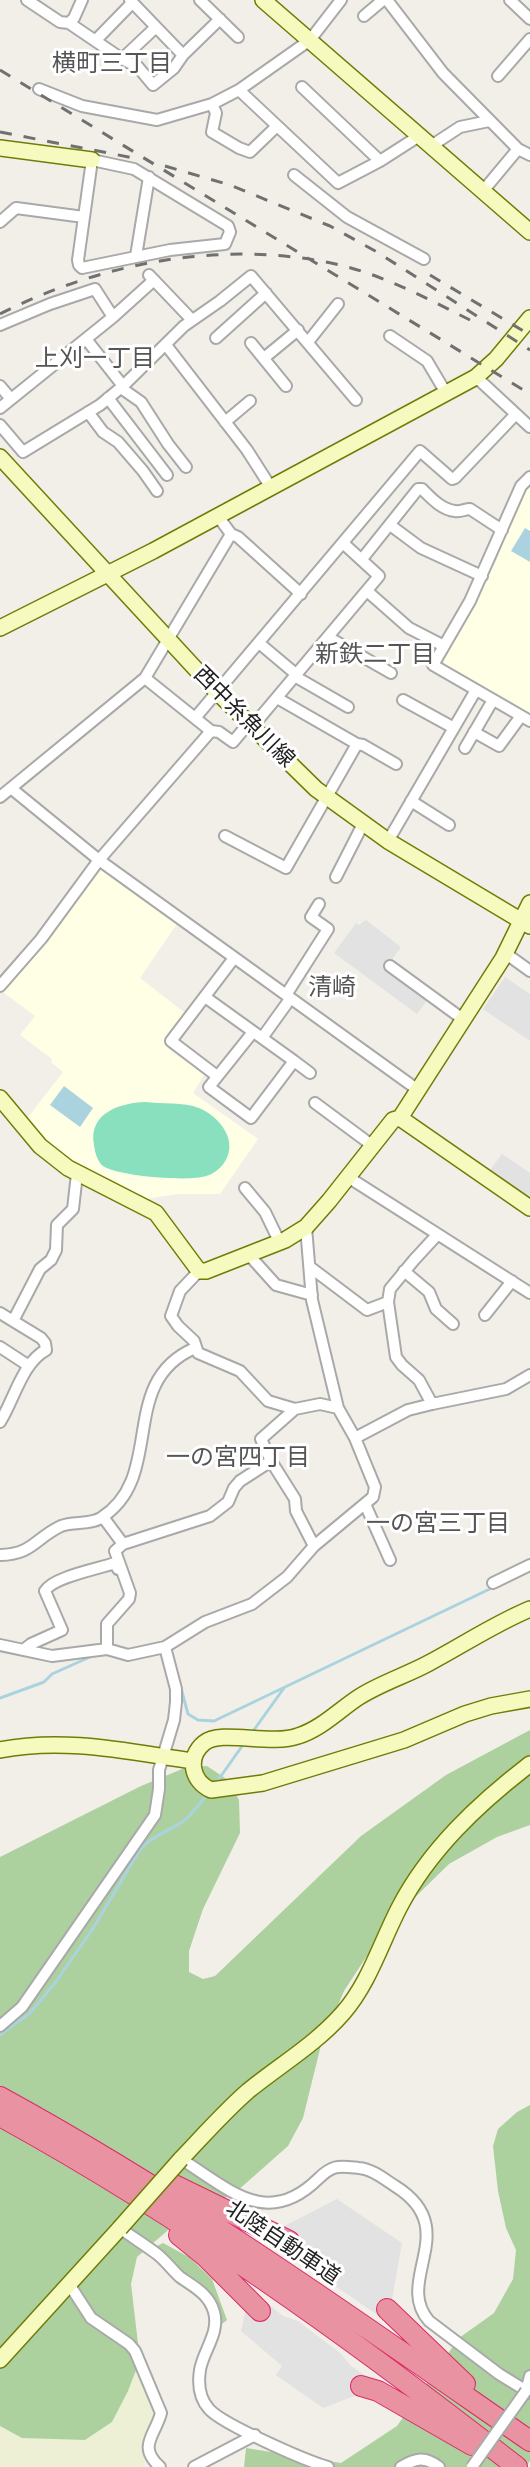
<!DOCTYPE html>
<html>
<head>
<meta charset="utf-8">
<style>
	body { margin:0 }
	canvas { display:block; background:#f2efe9 }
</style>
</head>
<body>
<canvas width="530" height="2467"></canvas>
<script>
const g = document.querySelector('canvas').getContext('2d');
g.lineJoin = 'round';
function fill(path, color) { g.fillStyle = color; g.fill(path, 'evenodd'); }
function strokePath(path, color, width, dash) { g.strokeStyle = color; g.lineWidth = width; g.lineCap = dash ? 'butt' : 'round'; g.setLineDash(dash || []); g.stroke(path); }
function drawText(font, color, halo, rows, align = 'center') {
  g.font = font + ' Mulish,"Noto Sans JP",sans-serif'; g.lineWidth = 6; g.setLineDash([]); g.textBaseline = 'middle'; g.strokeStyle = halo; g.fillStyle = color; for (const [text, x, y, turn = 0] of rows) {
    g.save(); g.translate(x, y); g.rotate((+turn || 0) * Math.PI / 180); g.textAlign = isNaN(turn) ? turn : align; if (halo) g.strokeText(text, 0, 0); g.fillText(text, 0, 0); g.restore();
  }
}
const education = new Path2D(`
	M530 482V716L447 668 440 656 495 563 525 488Z
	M103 867 179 921 140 978 189 1016 167 1048 204 1075 193 1093 258 1139 220 1194H178L145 1199 58 1156 26 1120 63 1072 51 1062 52 1059 20 1035 35 1016 3 992 36 951 95 870Z`);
const farmland = new Path2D(`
	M128 2356 159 2412 143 2467H0V2408Z`);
const forest = new Path2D(`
	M530 1730V1825L497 1837 449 1864 403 1909 372 1948 344 1991 321 2045 303 2118 288 2146 236 2192 174 2225 137 2257 131 2284 140 2360 128 2391 112 2422 85 2440 22 2438 0 2426V1857L141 1786 187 1767 207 1766 228 1780 239 1800 240 1833 203 1909 189 1951V1972L203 1979 215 1976 361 1836 446 1775Z
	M530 2105V2461L526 2467H244L246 2448 341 2463 397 2426 459 2338 494 2313 513 2279 516 2250 506 2228 498 2191 493 2146 498 2129 517 2112Z
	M163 2243 189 2257 212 2279 227 2320 222 2324C218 2312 214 2299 206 2290 193 2274 168 2267 157 2246Z`);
const pitch = new Path2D(`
	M145 1102C161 1104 184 1102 199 1108 220 1117 239 1141 224 1163 221 1168 212 1175 206 1176 190 1182 116 1176 103 1166 97 1161 95 1152 94 1145 88 1113 120 1103 145 1102Z`);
const parking = new Path2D(`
	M366 920 401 947 386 968 428 999 417 1014 334 953 356 923 359 925Z
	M505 977 530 994V1041L483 1009Z
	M502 1154 530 1173V1198L490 1170Z
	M337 2199 402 2243 388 2322 263 2237Z
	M250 2289 283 2316 298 2321 340 2353 351 2366 381 2386 323 2408 276 2375 282 2366 241 2331Z`);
const water = new Path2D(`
	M525 528 530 531V562L511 551Z
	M64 1086 93 1108 80 1127 50 1105Z`);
const stream = new Path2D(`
	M177 1673 188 1714 198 1720 214 1721 496 1586
	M0 1698 44 1682 52 1674 92 1656
	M251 1734 284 1688
	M216 1783 245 1742
	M0 2035 30 2013 55 1983 92 1930 141 1848C153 1836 168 1831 182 1822 193 1814 200 1803 208 1793`);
const street = new Path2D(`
	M27 0 60 22 69 23 122 59 156 27
	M130 0 183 55 220 19
	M200 0 238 37
	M387 0 443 73 518 149 530 155
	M510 0 530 19
	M364 16 383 0
	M69 23 74 18 82 0
	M96 40 132 3
	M122 59 138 67 153 85 174 68 183 55
	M498 76 530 39
	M302 87 380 161
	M39 89 82 106 157 120 212 104 239 90 310 40 341 0
	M239 90 338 183 380 161 419 136
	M212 104 216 113 212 132 239 148 250 152 277 126
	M431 146 460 127 489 121
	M92 160 134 169 228 226 230 232 225 244 170 250 82 268 79 265 78 260Z
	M294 175 347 217 424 259
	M483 191 518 149
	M0 222 16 208 84 217
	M136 256 149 177
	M149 275 192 320
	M0 325 50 304 95 289 113 317
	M390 336 427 361 446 393
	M216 338 266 293
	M86 339 123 386
	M308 342 338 304
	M251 343 286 386
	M166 345 247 450 270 486
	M264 358 298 330
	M476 377 530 427
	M0 386 11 399
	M121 388 141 402 168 444 186 467
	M108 398 167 475
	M0 408 113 317 154 280
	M88 412 103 432 118 442 143 471 157 491
	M225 422 250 401
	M0 425 23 452 100 405 123 386 184 326 220 301 251 276 356 400
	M530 477 521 486 470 601 433 665 530 721
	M217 515 231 534 238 537 301 594
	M390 525 421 548 482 576
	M362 559 418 489H422C431 498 442 510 455 511 461 512 465 509 470 509L502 530
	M367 591 409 628 444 646
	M328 637 391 673
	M259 643 297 675
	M296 677 348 707
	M403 700 454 728
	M195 718 420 451 452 479 455 478 515 415
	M252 727 379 576 343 543
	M211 731 219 732 233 742 248 724
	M474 732 499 746 521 716
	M357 744 363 745 396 764
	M465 748 493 700
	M12 789 99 860 418 1090
	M0 797 145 678 231 534
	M411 801 449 825
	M225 836 286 868 357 744 277 698
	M388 841 476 690
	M336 877 363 824
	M505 953 530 971
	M390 966 464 1020
	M0 986 41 939 99 860 211 731 145 678
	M286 995 328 929 311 917 319 904
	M205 997 294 1061
	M253 1032 209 1087 251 1118 294 1061 310 1073
	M262 1038 290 999
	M217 1076 171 1041 234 958
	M315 1103 373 1146
	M348 1177 530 1293
	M245 1188 265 1212 280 1243
	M249 1255 276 1285 312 1295
	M310 1267 367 1310 388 1302
	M199 1271 180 1291 171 1316 178 1326 194 1341 198 1353 240 1371 268 1401 295 1409 320 1404 338 1408
	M404 1271 429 1292 436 1309 453 1324
	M0 1313 41 1338 45 1343 46 1350C22 1363 14 1400 0 1422
	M485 1315 512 1281
	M13 1321 40 1269 51 1260 56 1250 57 1225 73 1209 77 1174
	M0 1347 29 1366
	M432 1404 419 1380 402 1365 396 1357 388 1302 390 1289 414 1260 437 1235
	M295 1409 261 1439 271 1461 295 1499 296 1511 314 1546
	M355 1438 408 1410 432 1404 506 1389 530 1375
	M365 1504 390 1560
	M103 1517 123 1544
	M0 1555C33 1554 34 1539 61 1526 73 1521 90 1525 101 1518 167 1476 116 1382 195 1348
	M493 1583 530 1565
	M0 1645 52 1656 107 1649 128 1655 165 1647 205 1622 252 1604 287 1577 314 1546 373 1497 375 1487 355 1438 338 1408 312 1300 306 1227
	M107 1649V1624L129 1599 130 1593 115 1551 123 1544 210 1516 228 1502 234 1488 240 1481 271 1461
	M23 1650 31 1644 62 1630 45 1591C53 1577 98 1569 115 1563L118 1569H121
	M0 2026 22 2007 155 1815 159 1789V1770L174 1720 176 1702V1689L165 1647
	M181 2159C229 2189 267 2229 318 2179 333 2164 339 2166 359 2168 372 2169 384 2179 395 2186 464 2229 393 2280 429 2321L499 2374 530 2393
	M120 2228C132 2237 145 2245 157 2254 166 2261 172 2270 180 2277 194 2287 209 2294 214 2312 220 2333 203 2351 200 2370 198 2383 199 2398 209 2409 222 2424 306 2461 328 2467
	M69 2284 91 2318 129 2344 135 2351 161 2413C155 2436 137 2446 160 2467
	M526 2391 530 2376
	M194 2467 255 2435
	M401 2467C416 2458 425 2456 439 2467`);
const secondary = new Path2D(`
	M263 0 530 232
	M0 148 92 160
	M0 457 216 691 316 789 388 841 530 926
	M0 628 153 551 476 377 496 359 530 318
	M0 1098 40 1146 68 1168 156 1213 199 1271H206L285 1240 306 1227 329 1201 393 1120 400 1118 503 958 530 903
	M400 1118 530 1208
	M530 1609C494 1624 463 1645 429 1663 407 1675 381 1683 359 1697 339 1710 321 1729 298 1736 270 1746 221 1729 204 1743 187 1757 191 1781 211 1790L263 1783 404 1740 465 1714 491 1706 530 1699
	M0 1750C65 1737 129 1752 193 1761
	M181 2159C203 2136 224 2112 248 2091 280 2065 316 2044 343 2013 369 1983 381 1943 399 1908 429 1850 478 1804 530 1764
	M0 2360 120 2228`);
const highway = new Path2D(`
	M0 2097C185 2198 357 2321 530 2441
	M0 2116C184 2217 352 2338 517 2467
	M168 2182 289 2241
	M179 2235 206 2257 260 2311
	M387 2309 465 2384
	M361 2386 378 2391 472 2445`);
const rail = new Path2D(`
	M0 70 530 394
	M0 132 139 159
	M165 166 230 185 330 226 377 252 530 350
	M430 275 530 335
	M0 314C100 263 220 240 331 263 380 273 426 298 470 320`);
const streetBridge = new Path2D(`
	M472 2467 526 2391`);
const secondaryBridge = new Path2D(`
	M120 2228 181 2159`);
const streetNames = [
	["西中糸魚川線",244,717,45],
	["北陸自動車道",283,2243,34]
];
const neighbourhoodNames = [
	["横町三丁目",112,64],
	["上刈一丁目",95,359],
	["新鉄二丁目",375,655],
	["清崎",332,988],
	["一の宮四丁目",238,1458],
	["一の宮三丁目",438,1524]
];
fill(education, '#ffffe5');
fill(farmland, '#eef0d5');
fill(forest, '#add19e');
fill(pitch, '#88e0be');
fill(parking, '#e2e2e2');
fill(water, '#aad3df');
strokePath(stream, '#aad3df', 3);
strokePath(street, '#a9a9a9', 14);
strokePath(secondary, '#707d05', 18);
strokePath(highway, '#dc2a67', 22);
strokePath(street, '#fff', 10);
strokePath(secondary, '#f7fabf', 15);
strokePath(highway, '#e892a2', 20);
strokePath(rail, '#707070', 3, [12, 12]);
strokePath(streetBridge, '#a9a9a9', 14, []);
strokePath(secondaryBridge, '#707d05', 18, []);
strokePath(streetBridge, '#fff', 10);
strokePath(secondaryBridge, '#f7fabf', 15);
drawText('22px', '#222', '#fff', streetNames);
drawText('24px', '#555', '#fff', neighbourhoodNames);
</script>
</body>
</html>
